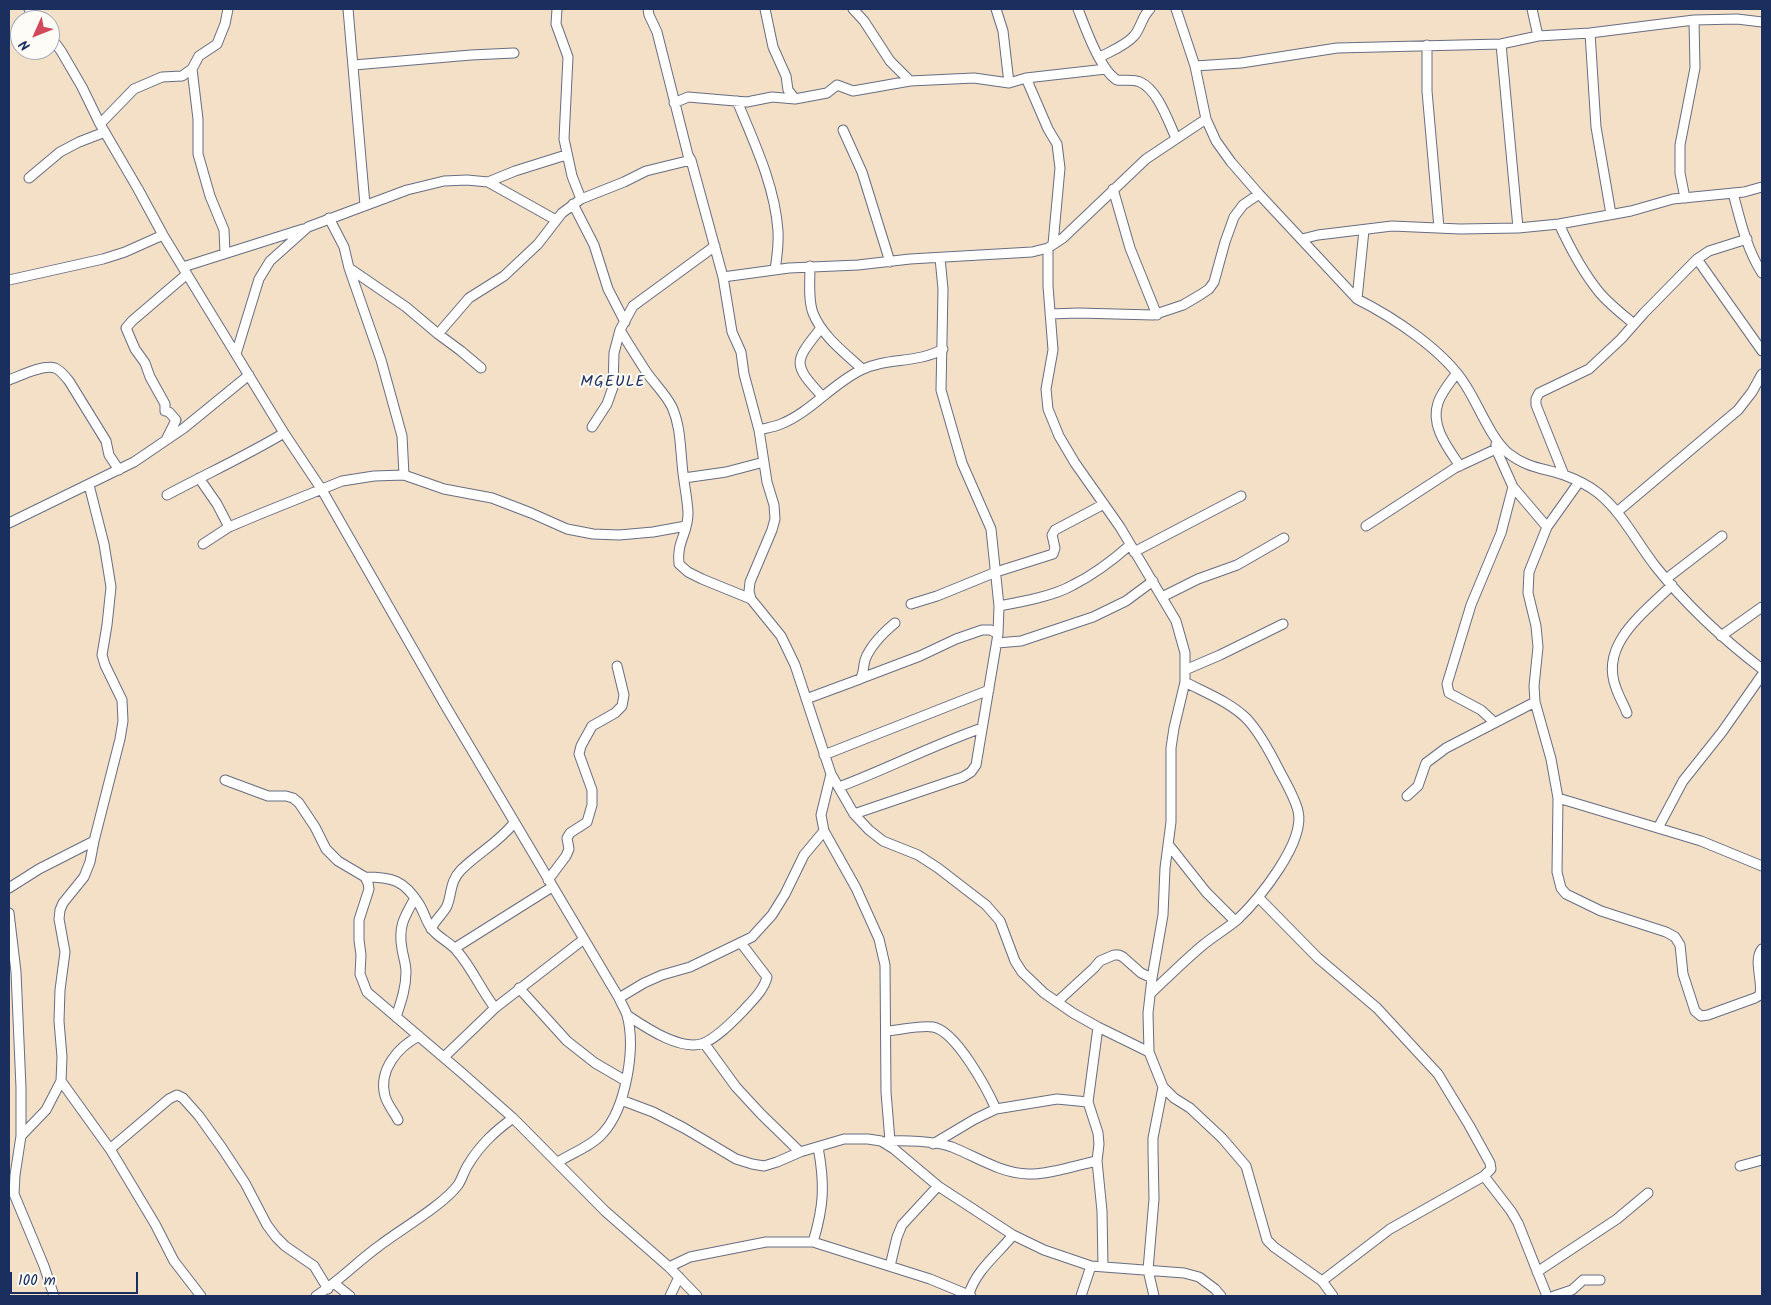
<!DOCTYPE html>
<html>
<head>
<meta charset="utf-8">
<style>
	body { margin:0 }
	#map { position:relative; width:1771px; height:1305px; overflow:hidden; background:#f3e0c6; font-family:Kalam,sans-serif }
	canvas { display:block }
	.frame { position:absolute; inset:0; border:10px solid #1b2f5e; pointer-events:none }
	.north { position:absolute; left:10px; top:10px; width:50px; height:50px; box-sizing:border-box; background:#fdfcf7; border:1px solid #a3aaba; border-radius:50%; rotate:226deg; font-size:14px; font-weight:700; line-height:20px; text-align:center; color:#1b2f5e }
	.north::after { content:''; display:block; margin:auto; width:18px; height:22px; background:#d1495b; clip-path:polygon(50% 0,100% 100%,50% 72%,0 100%) }
	.scale { position:absolute; left:10px; top:1272px; width:128px; height:22px; box-sizing:border-box; border:2px solid #1b2f5e; border-top:0; padding-left:6px; font-size:15px; line-height:18px; white-space:nowrap; color:#1b2f5e; -webkit-text-stroke:4px #fdfcf7; paint-order:stroke }
</style>
</head>
<body>
<div id="map">
<canvas width="1771" height="1305"></canvas>
<div class="frame"></div>
<div class="north">N</div>
<div class="scale">100 m</div>
</div>
<script>
const g = document.querySelector('canvas').getContext('2d');
g.lineJoin = 'round';
function strokePath(path, color, width, dash) { g.strokeStyle = color; g.lineWidth = width; g.lineCap = dash ? 'butt' : 'round'; g.setLineDash(dash || []); g.stroke(path); }
function drawText(font, color, halo, rows, align = 'center') {
  g.font = font + ' Kalam,sans-serif'; g.lineWidth = 4; g.setLineDash([]); g.textBaseline = 'middle'; g.strokeStyle = halo; g.fillStyle = color; for (const [text, x, y, turn = 0] of rows) {
    g.save(); g.translate(x, y); g.rotate((+turn || 0) * Math.PI / 180); g.textAlign = isNaN(turn) ? turn : align; if (halo) g.strokeText(text, 0, 0); g.fillText(text, 0, 0); g.restore();
  }
}
const minor = new Path2D(`
	M29 9 39 20
	M348 9 365 205
	M557 9 556 24 568 57 564 139 572 176 581 199
	M648 9 649 15 657 32 688 155 691 160 723 277 732 332 741 352 744 374 759 430 767 482 774 505 775 519 772 530 750 582 749 591 751 599 781 636 795 665 831 774 854 814 869 830 883 841 918 855 938 868 986 905 1000 921 1015 961 1022 972 1044 993 1073 1013 1098 1027 1149 1052
	M765 9 773 47 786 76 788 90 795 99
	M853 9 864 21 890 61 910 81
	M996 9 1003 31 1009 83
	M1078 9C1085 27 1100 70 1117 80 1124 81 1133 79 1140 82 1158 90 1168 121 1176 138
	M1176 9 1195 66 1206 119 1216 141 1231 162 1259 194 1357 299C1393 317 1445 351 1466 386 1479 406 1490 437 1508 453 1527 468 1543 468 1564 475 1575 479 1588 485 1598 493 1622 512 1637 543 1656 567 1687 606 1723 639 1762 669
	M1532 9 1538 36
	M1590 33 1596 127 1611 214
	M50 36 61 51 82 87 100 124 138 189 163 235 284 433 322 490 445 705 619 998C621 1003 625 1009 627 1015 636 1048 626 1108 603 1133 592 1146 572 1153 558 1162
	M1501 44 1518 228
	M1427 45V91L1439 228
	M1100 57C1111 51 1125 46 1134 36 1141 28 1142 16 1150 9
	M354 65 471 55 514 53
	M1195 66 1241 63 1337 48 1501 44 1538 36 1590 33 1694 20 1737 19 1762 22
	M192 69 198 119V154L210 196 224 230 225 253
	M1026 78 1048 129 1057 144 1060 168 1053 244
	M737 101C754 142 775 186 778 231 779 244 777 257 775 270
	M674 103 688 97 747 102 772 97 795 99 827 93 837 85 853 91 910 81 974 78 1009 83 1026 78 1106 69
	M100 124 134 89 162 77 182 76 192 69 199 56 217 44 225 24 228 9
	M843 130 862 172 890 262
	M29 178 60 152 79 142 105 132
	M488 182 515 171 566 155
	M1113 189 1130 248 1157 315
	M1733 193C1740 220 1747 250 1762 273
	M1685 198 1680 173V145L1695 68 1694 20
	M573 204 594 245 608 289 625 322
	M329 218 344 247 349 268 381 360 402 436 404 475
	M1559 224C1570 248 1582 271 1599 292 1609 304 1622 314 1634 324
	M1302 239 1318 235 1392 226 1460 229 1518 228 1559 224 1631 211 1673 199 1744 192 1762 187
	M1048 248V286L1053 350 1046 389 1048 409 1059 436 1075 463 1120 527 1176 621 1185 653V682L1174 728 1171 748V822L1165 868 1163 915 1152 978 1148 1013 1149 1052 1163 1087 1174 1098 1190 1108 1222 1138 1246 1166 1267 1240 1274 1247 1322 1281 1333 1296
	M1697 259 1762 351
	M810 266C810 281 808 300 813 313 822 336 845 353 862 369
	M183 267 303 229
	M349 268 406 307 438 334 461 351 481 368
	M723 277 789 268 858 265 910 259 1032 252 1048 248 1063 238 1146 159 1206 119
	M9 280 103 259 125 252 163 235
	M1357 299 1364 230
	M1050 314 1078 313 1153 315 1183 305 1200 295 1209 289 1214 282 1225 242 1234 217 1243 205 1259 194
	M821 328C795 361 791 363 822 396
	M620 330C629 345 638 359 647 373 655 384 666 395 672 407 680 425 680 443 682 463 683 480 687 495 688 512 689 532 676 542 679 564L688 572 702 579 751 599
	M438 334 469 298 504 276 538 244 562 213 581 199 624 182 646 171 691 160
	M236 354 259 279 270 261 308 227 407 190 444 181 467 180 488 182 556 220
	M1457 373C1450 382 1441 393 1438 403 1430 426 1448 448 1460 466
	M9 380C20 376 43 364 55 368 60 370 65 376 69 381L106 441 109 455 119 470
	M592 427 607 404 613 387 614 353 620 330 633 306 715 246
	M759 430C766 428 774 427 781 424 811 412 832 384 861 370 887 357 917 364 943 349
	M166 440 176 420 169 412 165 411V404L150 377 145 363 135 349 126 328 132 321 187 274
	M1496 444V449L1513 487 1547 527
	M1564 475 1536 405V399L1539 393 1589 369 1621 339 1644 313 1697 259 1709 251 1747 239
	M199 478 217 504 229 527
	M684 478 726 472 764 462
	M1579 482 1547 527 1529 572 1528 593 1536 626 1538 647 1534 686 1535 702 1551 759 1558 798 1557 872 1561 888 1566 894 1601 911 1666 932 1675 937 1680 945 1683 974 1695 1011 1701 1016 1708 1015 1755 998 1760 995C1763 981 1753 960 1762 949
	M167 495C206 474 246 456 284 433
	M1617 512 1738 410 1752 392 1762 374
	M9 523 134 462 184 428 249 375
	M1366 526 1455 468 1496 449
	M203 544 229 527 260 514 342 481 374 476 404 475 444 489 492 498 531 513 567 529 593 534 619 535 653 532 686 526
	M1134 552 1241 496
	M1666 579 1722 536
	M1162 597 1198 579 1237 565 1284 538
	M911 604 937 596 996 572 1053 554 1055 548 1052 535 1055 530 1104 504
	M999 606C1021 602 1054 596 1073 585 1093 575 1113 560 1130 545
	M1721 636 1762 607
	M997 643 1021 641 1093 617 1126 601 1153 581
	M1185 670 1220 655 1283 624
	M862 678 920 656 956 639 982 630H991L998 634
	M806 699 860 679C864 674 863 667 865 660 870 646 883 633 895 623
	M1627 713C1624 705 1619 697 1616 688 1599 644 1644 613 1672 585
	M1495 723 1481 710 1449 693 1447 684 1471 605 1501 533 1513 487
	M824 755 989 690
	M831 774 821 815 824 831 856 888 879 939 885 965 886 1092 890 1141
	M225 780 268 796H286L293 798 299 803 315 827 326 849 338 861 365 877 368 883 369 889 359 920V940L361 955 360 974 367 992 462 1073 513 1118 605 1211 669 1267 697 1296
	M839 787C887 769 933 745 982 728
	M1407 796 1418 786 1426 763 1446 748 1535 702
	M1558 798 1701 841 1762 866
	M854 814 963 777 971 772 976 765 998 634 999 606 991 529 962 463 941 390 943 289 940 258
	M1658 828 1683 781 1722 732 1762 675
	M1168 844 1206 892 1235 921
	M365 877C392 877 404 880 419 904 424 912 426 921 431 928 438 938 450 942 457 951 472 968 481 990 495 1008
	M548 880 566 856 569 849 567 838 570 833 587 822 592 805V790L579 754 581 746 592 726 615 713 622 706 624 695 617 666
	M9 888 39 869 94 841
	M1259 898 1318 958 1377 1008 1438 1074 1469 1125 1490 1163 1491 1169 1484 1176 1390 1229 1322 1281
	M9 913 16 972 21 1088V1136L15 1175 14 1194 44 1266 54 1296
	M431 929C435 920 443 914 447 906 452 893 450 881 461 870 478 853 498 843 514 823
	M455 948 552 887
	M519 988 567 1041 595 1063 626 1081
	M1150 994C1168 977 1185 960 1203 945 1214 936 1226 929 1237 920 1258 900 1306 842 1298 811 1295 798 1285 781 1279 770 1270 752 1260 733 1247 719 1230 702 1206 693 1185 682
	M619 998 644 983 662 975 690 967 752 937 772 915 785 894 804 855 824 831
	M1057 1002 1094 968 1100 961 1114 955H1119L1123 957 1141 973 1152 978
	M627 1015C645 1027 681 1052 704 1043 718 1037 733 1021 743 1011 752 1001 764 990 767 977L741 943
	M396 1017C401 1002 406 988 406 972 406 964 403 956 402 949 398 927 404 917 415 898
	M1098 1027 1088 1102 1098 1133 1099 1144 1097 1161 1102 1211 1103 1267
	M887 1031C900 1030 920 1025 933 1027 956 1031 987 1089 996 1109
	M704 1043 736 1087 761 1114 800 1152
	M444 1057 495 1008 584 939
	M61 1081 110 1149 155 1224 174 1261 201 1296
	M621 1100 653 1112 684 1128 736 1159 752 1164 764 1166 777 1162 800 1152 844 1139H868L881 1141 894 1149 938 1186 1013 1235 1044 1250 1091 1266 1184 1273 1199 1277 1215 1289 1221 1296
	M398 1120C394 1112 387 1104 385 1096 378 1070 398 1047 419 1036
	M21 1136 46 1110 61 1081 62 1057 59 1021 60 990 65 952 59 919 60 910 63 903 84 877 90 862 94 841 120 739 123 721 122 700 105 665 102 655 107 625 111 587 104 544 89 485
	M887 1141C904 1140 935 1141 952 1147 977 1157 1000 1173 1028 1174 1049 1175 1076 1165 1097 1161
	M933 1144 975 1119 996 1109 1057 1099 1088 1102
	M110 1149 169 1099 177 1095 183 1098 199 1116 222 1148 245 1183 267 1225 276 1237 285 1246 314 1266 328 1289
	M1740 1166 1762 1160
	M1484 1176 1511 1211 1518 1223 1547 1296
	M813 1242C824 1206 825 1184 818 1147
	M890 1266 897 1237 902 1225 938 1186
	M669 1267 690 1257 766 1242H813L930 1279 971 1296
	M1537 1272 1617 1219 1648 1193
	M335 1284 350 1296
	M969 1294C976 1270 998 1254 1013 1235
	M316 1296C339 1281 357 1262 379 1246 401 1229 442 1206 458 1185 462 1179 464 1171 468 1165 480 1145 494 1132 513 1118
	M670 1296 679 1277
	M1081 1296 1091 1266
	M1154 1296 1148 1270 1154 1199 1153 1150V1138L1163 1087
	M1554 1296 1572 1290 1583 1280H1600`);
const quarterNames = [
	["MGEULE",613,383]
];
strokePath(minor, '#676d82', 11);
strokePath(minor, '#fff', 9);
g.letterSpacing = '1px';
drawText('16px', '#1b2f5e', '#fdfcf7', quarterNames);
g.letterSpacing = '0px';
</script>
</body>
</html>
